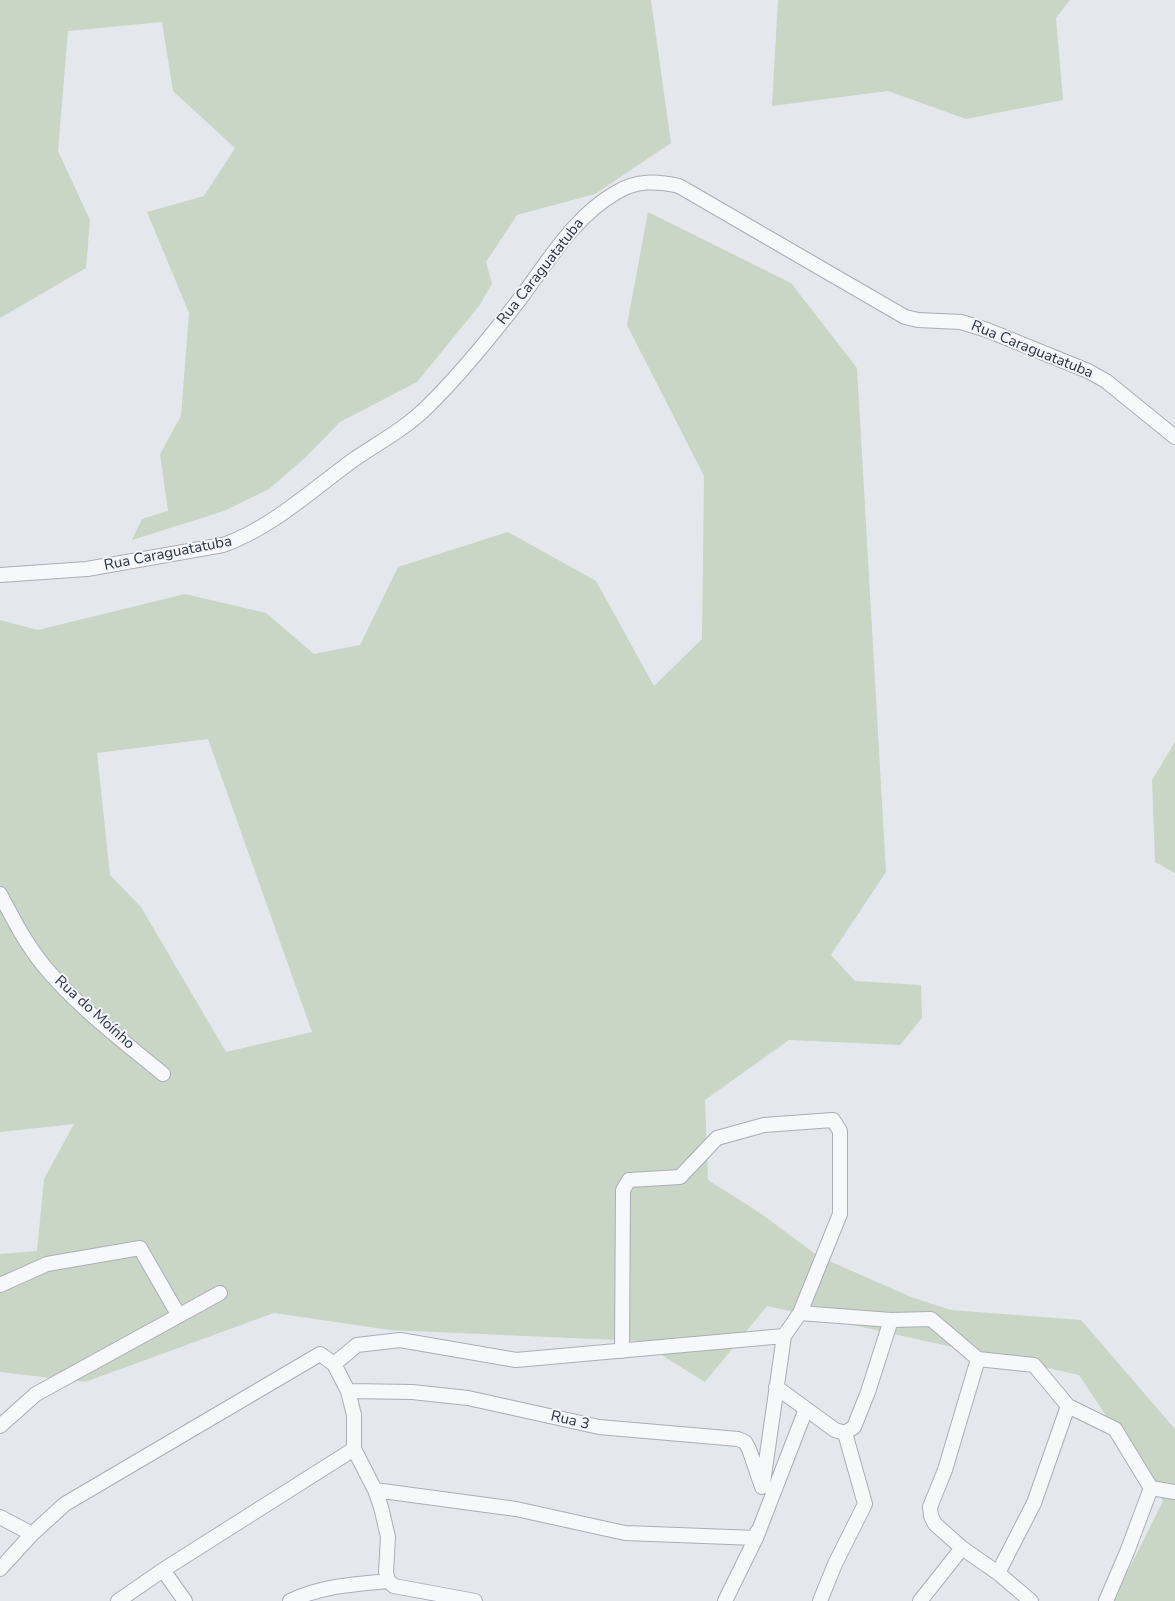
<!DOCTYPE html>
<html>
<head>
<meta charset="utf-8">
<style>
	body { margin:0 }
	canvas { display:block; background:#e4e7ec }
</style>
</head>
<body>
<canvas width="1175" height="1601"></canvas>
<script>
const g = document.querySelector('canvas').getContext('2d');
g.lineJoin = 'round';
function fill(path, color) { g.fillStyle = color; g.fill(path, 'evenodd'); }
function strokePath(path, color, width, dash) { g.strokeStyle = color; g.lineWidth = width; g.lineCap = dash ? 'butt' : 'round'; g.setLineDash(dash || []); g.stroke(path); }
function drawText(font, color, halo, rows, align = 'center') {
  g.font = font + ' "Nunito Sans",sans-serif'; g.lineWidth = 4; g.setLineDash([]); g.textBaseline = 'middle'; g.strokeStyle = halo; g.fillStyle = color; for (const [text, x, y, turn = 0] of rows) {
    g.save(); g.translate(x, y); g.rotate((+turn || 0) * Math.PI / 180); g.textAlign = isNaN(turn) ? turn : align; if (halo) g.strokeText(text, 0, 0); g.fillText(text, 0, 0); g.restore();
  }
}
const green = new Path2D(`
	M0 0H651L671 143 595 194 517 215 486 262 492 284 479 306 417 382 340 422 306 457 269 489 224 511 132 540 142 519 168 511 160 454 181 416 189 313 147 212 204 196 235 148 173 91 162 22 68 31 58 151 90 220 86 268 0 318Z
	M778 0H1070L1056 18 1063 100 966 119 888 91 772 106Z
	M648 212 791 283 857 368 886 872 831 955 855 981 921 985 922 1018 900 1045 789 1040 705 1100 708 1180 760 1213 818 1256 911 1297 951 1310 1081 1320 1175 1429V1601H1113L1163 1501 1079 1375 767 1306 705 1382 639 1341 390 1330 274 1313 85 1382 0 1372V1254L37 1251 44 1179 74 1124 0 1132V620L38 630 185 594 266 613 314 654 360 645 398 567 508 532 596 581 654 686 702 639 704 476 627 325ZM208 739 312 1032 226 1052 141 907 110 875 97 753Z
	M1175 742V873L1155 862 1152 780Z`);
const street = new Path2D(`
	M0 575 87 569 223 545C272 528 314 488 356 458 380 442 406 428 427 407 462 373 493 334 523 295 550 258 576 215 617 192 637 180 657 181 679 186L905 317 918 320 961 322 987 330 1088 371 1106 381 1175 437
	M0 894C13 919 26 944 44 966 78 1007 122 1040 163 1074
	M0 1285 47 1264 140 1248 179 1316
	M622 1351 623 1190 629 1180 680 1177 717 1138 764 1125 833 1120 840 1131V1214L800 1313
	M978 1359 945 1470 930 1507 931 1516 935 1524 962 1548 998 1573 1031 1601
	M334 1364 357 1345 400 1340 516 1360 784 1336 800 1313 891 1320 931 1319 978 1359 1034 1365 1068 1406 1115 1429 1151 1488 1175 1492
	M776 1387 835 1430 845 1433
	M348 1391 412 1392 468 1398 599 1427 738 1439 745 1442 749 1449 762 1487
	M0 1426 36 1394 220 1293
	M845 1433 854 1427 868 1392 891 1320
	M763 1483 784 1336
	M375 1490 516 1509 625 1533 756 1538 806 1409
	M0 1517 32 1534
	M0 1569 32 1534 65 1504 320 1354 334 1364 348 1391 354 1415V1449L375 1490 381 1507 388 1537 386 1572 388 1581 394 1586 475 1601
	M163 1570 185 1601
	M998 1573 1034 1503 1068 1406
	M118 1601 163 1570 354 1449
	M290 1601C321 1586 355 1584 388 1581
	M725 1601 756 1538 757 1532
	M820 1601 835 1564 865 1504 845 1433
	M920 1601 962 1548
	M1106 1601 1127 1552 1151 1488`);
const streetNames = [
	["Rua Caraguatatuba",541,272,-52],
	["Rua Caraguatatuba",1032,350,22],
	["Rua Caraguatatuba",168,554,-11],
	["Rua do Moínho",94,1013,42],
	["Rua 3",570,1421,13]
];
fill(green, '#c9d6c5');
strokePath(street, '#a9aeb7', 16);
strokePath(street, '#f7f8fa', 14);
drawText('15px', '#2b3445', '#f4f6f9', streetNames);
</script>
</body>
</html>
